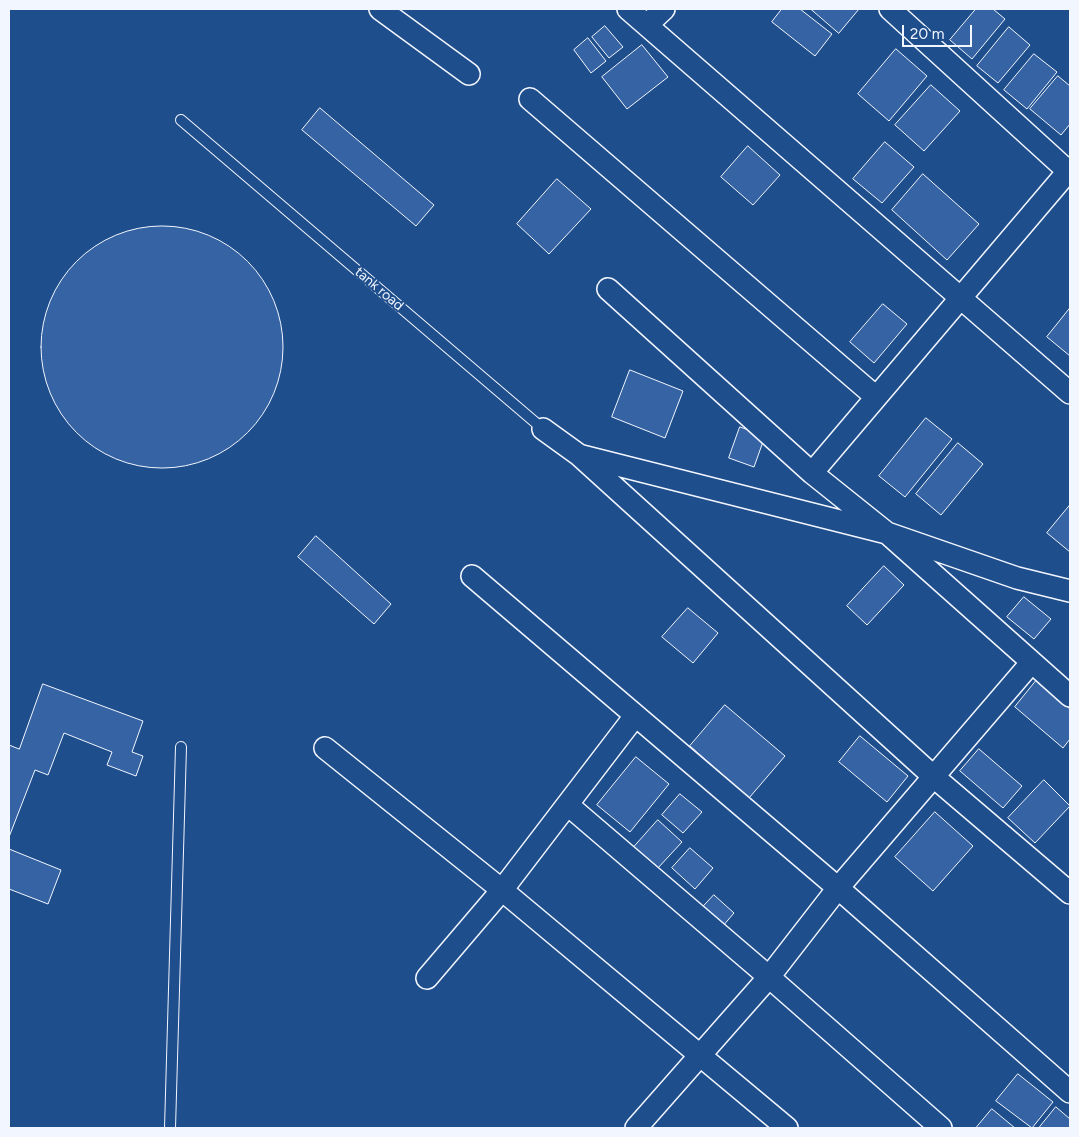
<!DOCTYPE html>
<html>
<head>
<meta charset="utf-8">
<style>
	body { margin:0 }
	#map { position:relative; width:1079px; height:1137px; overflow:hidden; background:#1f4e8c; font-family:Figtree,sans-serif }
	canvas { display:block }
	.frame { position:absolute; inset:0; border:10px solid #f2f6ff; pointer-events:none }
	.scale { position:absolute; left:902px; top:25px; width:70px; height:22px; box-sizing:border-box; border:2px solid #f2f6ff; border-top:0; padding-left:6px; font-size:15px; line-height:18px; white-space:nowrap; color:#f2f6ff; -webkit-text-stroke:4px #1f4e8c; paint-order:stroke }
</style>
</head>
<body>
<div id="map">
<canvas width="1079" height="1137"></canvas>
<div class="frame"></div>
<div class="scale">20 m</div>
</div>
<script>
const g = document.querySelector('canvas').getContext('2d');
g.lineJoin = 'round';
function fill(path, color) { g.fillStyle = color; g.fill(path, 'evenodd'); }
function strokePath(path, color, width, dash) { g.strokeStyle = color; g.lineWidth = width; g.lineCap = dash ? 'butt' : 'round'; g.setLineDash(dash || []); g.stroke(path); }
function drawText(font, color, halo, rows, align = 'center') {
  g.font = font + ' Figtree,sans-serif'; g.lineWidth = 4; g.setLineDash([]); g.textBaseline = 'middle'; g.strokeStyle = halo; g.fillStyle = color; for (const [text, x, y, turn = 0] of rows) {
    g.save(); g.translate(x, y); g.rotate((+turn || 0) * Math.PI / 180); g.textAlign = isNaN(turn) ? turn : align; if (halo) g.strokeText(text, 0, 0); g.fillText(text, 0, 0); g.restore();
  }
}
const building = new Path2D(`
	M782 9H800L832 34 815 56 772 22Z
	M811 9H859L839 33Z
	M976 9H993L1005 19 972 59 950 40Z
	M605 26 623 47 609 58 592 37Z
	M1009 27 1030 45 998 83 977 66Z
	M588 38 606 61 591 73 574 50Z
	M642 45 668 77 627 109 602 77Z
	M896 49 927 76 889 121 858 94Z
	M1034 54 1057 72 1027 109 1004 90Z
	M1058 76 1070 86V124L1061 135 1030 109Z
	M931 85 960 111 924 151 895 125Z
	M320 108 434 205 416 226 302 130Z
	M885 142 914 167 882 203 853 179Z
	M748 146 780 175 753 205 721 177Z
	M923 174 979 224 947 260 892 210Z
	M557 179 591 209 549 254 517 224Z
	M41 347a121 121 0 1 1 242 0a121 121 0 1 1-242 0Z
	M883 304 907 324 874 363 850 342Z
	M1070 308V356L1047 337Z
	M630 370 683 391 665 438 612 417Z
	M926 418 952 439 905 497 879 476Z
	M740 427 765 436 754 467 729 458Z
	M958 443 983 464 941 515 916 494Z
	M1070 505V552L1047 533Z
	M316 536 391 604 374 624 298 557Z
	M884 566 904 585 867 625 847 606Z
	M1024 597 1051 619 1034 639 1007 617Z
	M688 608 718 633 693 663 662 637Z
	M1036 681 1070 709V739L1063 748 1015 707Z
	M43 684 143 721 132 752 143 756 136 776 107 765 112 752 64 733 48 775 35 770 9 837V745L19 749Z
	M725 705 785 756 749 798 690 746Z
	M860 736 908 776 887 802 839 762Z
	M979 749 1022 786 1003 808 960 771Z
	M636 757 669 784 630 832 597 805Z
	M1044 780 1070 806 1035 843 1008 818Z
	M680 794 702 812 683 833 662 815Z
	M935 812 973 846 933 891 895 857Z
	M658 820 682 842 657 869 634 847Z
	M690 848 713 868 695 889 672 868Z
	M9 849 61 870 48 904 9 889Z
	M714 895 734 913 722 927 701 909Z
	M1018 1074 1053 1102 1032 1128 996 1101Z
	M1056 1107 1070 1119V1128H1039Z
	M992 1109 1015 1128H976Z`);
const lane = new Path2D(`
	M181 120 543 429
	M170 1128 181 747`);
const street = new Path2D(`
	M380 9 469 74
	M628 9 1070 393
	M890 9 1070 173
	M647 25 664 9
	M530 99 876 397
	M608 289 812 473 887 533 1070 696
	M543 429 579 455 934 777 1070 893
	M582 456 887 533 1017 578 1070 591
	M812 473 1070 169
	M472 576 838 888 1070 1092
	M325 748 502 890 787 1128
	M568 805 769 977 941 1128
	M427 978 502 890 635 716
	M636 1128 769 977 838 888 1031 663`);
const streetNames = [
	["tank road",379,289,40]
];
fill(building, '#3563a3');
strokePath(building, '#f2f6ff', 1);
strokePath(lane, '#f2f6ff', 12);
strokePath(street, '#f2f6ff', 24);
strokePath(lane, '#1f4e8c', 10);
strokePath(street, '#1f4e8c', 21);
drawText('14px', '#f2f6ff', '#1f4e8c', streetNames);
</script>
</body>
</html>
